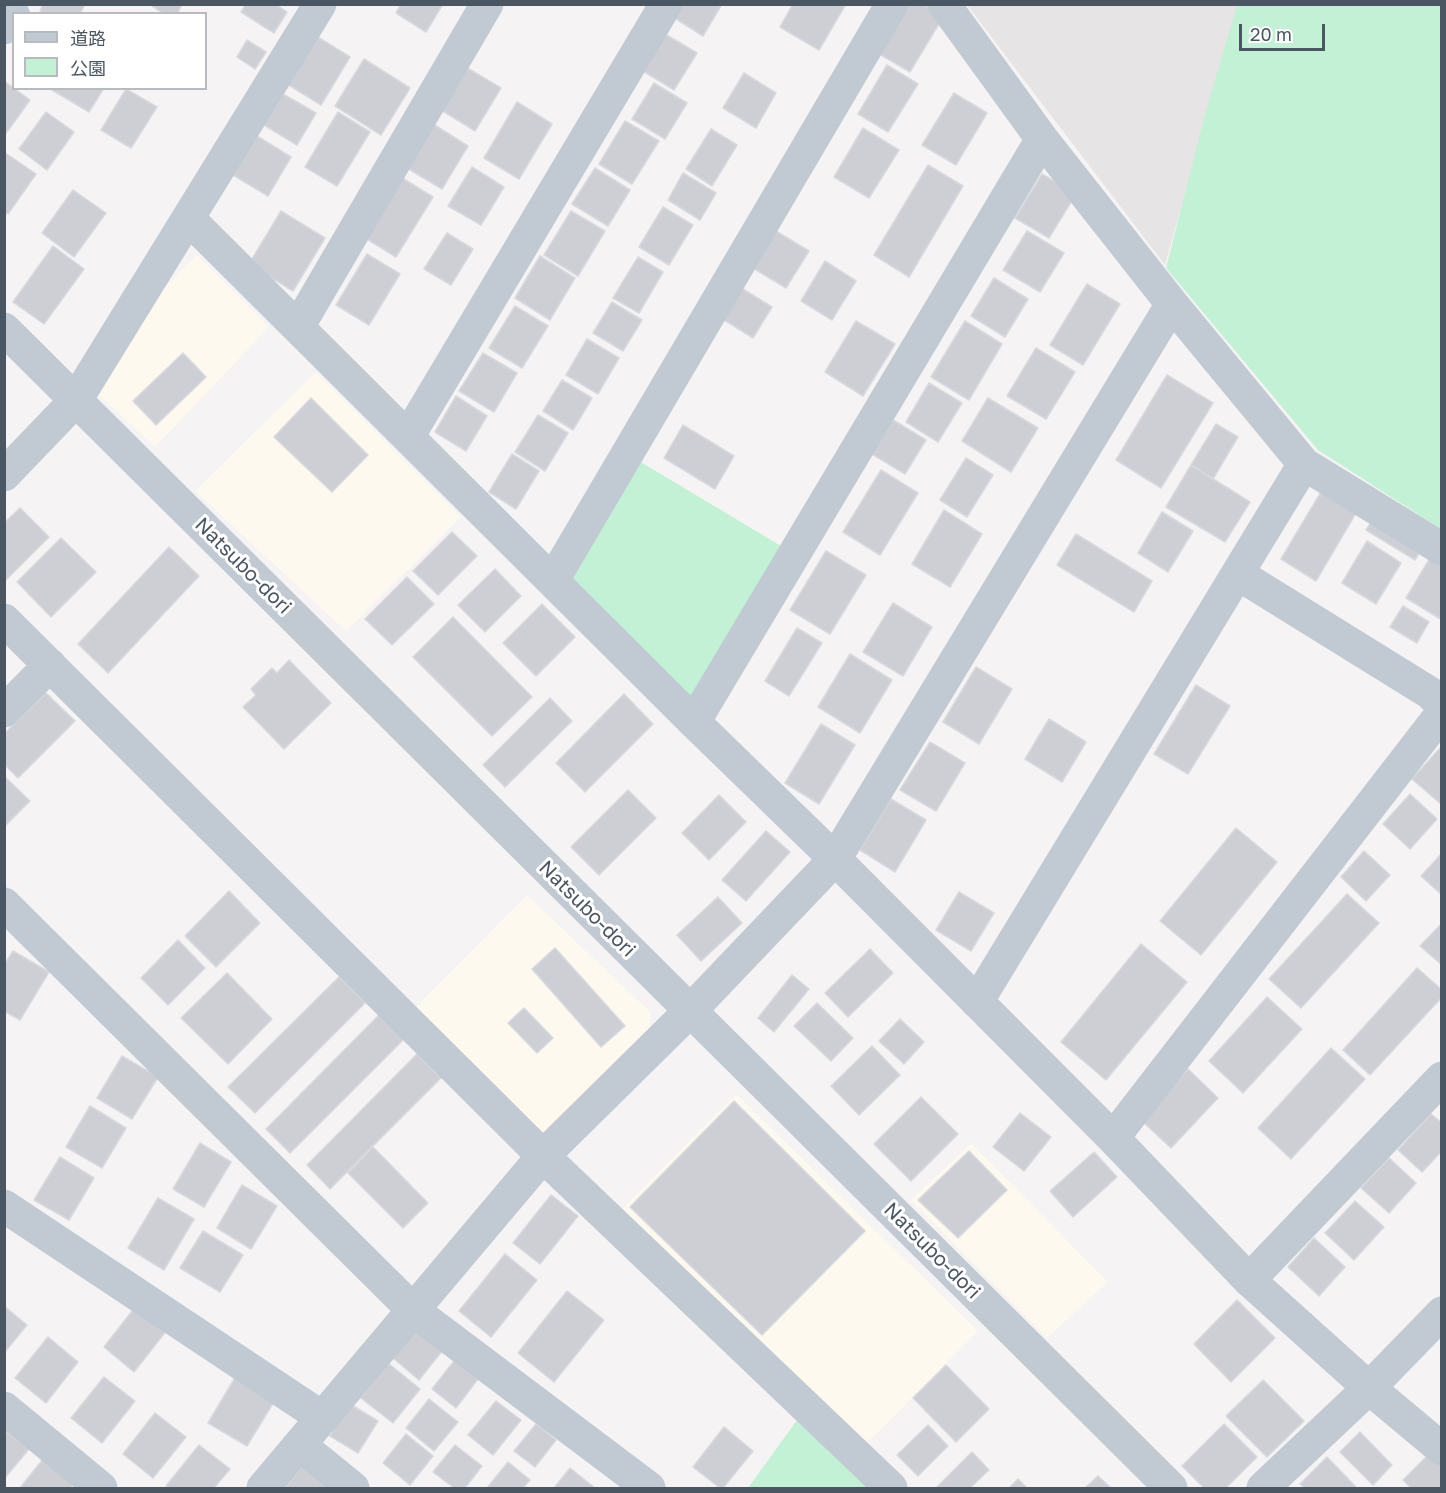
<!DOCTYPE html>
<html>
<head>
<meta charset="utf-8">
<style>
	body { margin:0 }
	#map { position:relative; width:1446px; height:1493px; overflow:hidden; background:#f5f3f3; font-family:"Golos Text","Noto Sans JP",sans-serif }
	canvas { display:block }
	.frame { position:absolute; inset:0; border:6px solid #4a5661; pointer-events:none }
	.legend { position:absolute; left:12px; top:12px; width:195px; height:78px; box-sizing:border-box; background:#fff; border:2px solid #b7bbc0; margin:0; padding:8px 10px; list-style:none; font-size:18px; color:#4a5661 }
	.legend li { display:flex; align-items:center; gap:12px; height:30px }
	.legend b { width:30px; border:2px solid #b7bbc0 }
	.scale { position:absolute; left:1239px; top:24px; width:86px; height:27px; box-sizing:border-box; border:3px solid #4a5661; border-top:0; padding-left:8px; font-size:18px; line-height:21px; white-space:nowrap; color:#4a5661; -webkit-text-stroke:4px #fff; paint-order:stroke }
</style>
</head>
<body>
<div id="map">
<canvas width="1446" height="1493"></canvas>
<div class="frame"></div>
<ul class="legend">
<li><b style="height:8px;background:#c1cad2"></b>道路</li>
<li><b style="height:16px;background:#c3f1d5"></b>公園</li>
</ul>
<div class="scale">20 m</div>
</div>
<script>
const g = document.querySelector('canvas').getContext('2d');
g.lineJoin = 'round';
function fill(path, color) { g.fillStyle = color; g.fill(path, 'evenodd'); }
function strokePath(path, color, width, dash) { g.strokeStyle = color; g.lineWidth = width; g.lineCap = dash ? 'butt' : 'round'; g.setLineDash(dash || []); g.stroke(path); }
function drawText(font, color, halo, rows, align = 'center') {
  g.font = font + ' "Golos Text",sans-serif'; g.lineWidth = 6; g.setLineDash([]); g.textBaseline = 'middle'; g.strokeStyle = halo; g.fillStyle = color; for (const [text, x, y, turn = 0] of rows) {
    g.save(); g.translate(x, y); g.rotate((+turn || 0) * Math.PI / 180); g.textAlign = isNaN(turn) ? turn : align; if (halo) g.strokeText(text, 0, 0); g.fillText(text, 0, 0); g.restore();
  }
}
const commercial = new Path2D(`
	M197 255 269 327 155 447 98 394 152 300Z
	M316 372 461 517 346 631 195 491Z
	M527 895 650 1012V1035L555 1132H530L410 1013Z
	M736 1094 978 1331 866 1444 618 1213Z
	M971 1143 1108 1282 1047 1338 911 1200Z`);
const education = new Path2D(`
	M967 5H1238L1165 265Z`);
const green = new Path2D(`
	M1237 5H1441V529L1318 450 1166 268 1205 114Z
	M634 458 786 549 692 706 564 580Z
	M800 1416 872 1488H748Z`);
const building = new Path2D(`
	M43 4H85L80 14H44L40 11Z
	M149 4H182L177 14H164Z
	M246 4H275L287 12 274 33 241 12Z
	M401 4H443L426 32 396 13Z
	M681 4H722L703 36 673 17Z
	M793 4H846L819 50 780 27Z
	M905 4H923L943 17 910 72 876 52Z
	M665 34 697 53 674 90 643 71Z
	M316 36 350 57 321 105 287 84Z
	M247 40 266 52 255 69 237 57Z
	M364 59 410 88 381 135 335 106Z
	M887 65 918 84 888 132 858 114Z
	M464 66 501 88 475 131 438 108Z
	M744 73 776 93 756 128 723 108Z
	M4 81 30 100 4 136Z
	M654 83 687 103 665 139 632 119Z
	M53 88H104L89 112 52 90Z
	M126 89 157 107 131 148 101 130Z
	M954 93 987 113 956 165 922 145Z
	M283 94 316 113 297 145 264 125Z
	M517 102 552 124 519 179 484 158Z
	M46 112 74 132 47 170 19 149Z
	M338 112 370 132 337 186 305 167Z
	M625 121 659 141 632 184 599 164Z
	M433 124 468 146 442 189 407 168Z
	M863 128 899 150 869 198 834 177Z
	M711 129 737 145 712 186 686 169Z
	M257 136 291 157 268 196 233 175Z
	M4 152 36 174 8 214 4 211Z
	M928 165 963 186 909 277 874 255Z
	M472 167 504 187 481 225 448 206Z
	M595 168 630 190 608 226 572 204Z
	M683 173 716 193 700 220 668 200Z
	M1042 174 1076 194 1049 238 1015 218Z
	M399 176 433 197 396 257 362 236Z
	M73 190 106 213 74 257 42 233Z
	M663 207 693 225 669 265 639 247Z
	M281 211 325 238 293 291 249 264Z
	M571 211 605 231 578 276 544 255Z
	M771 228 809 251 786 288 748 265Z
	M1027 231 1064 253 1040 292 1003 270Z
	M447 233 473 249 451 285 424 269Z
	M53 246 84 269 44 324 13 302Z
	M367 254 400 274 369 325 336 305Z
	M540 256 575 278 550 320 515 298Z
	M638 257 663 272 639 313 613 298Z
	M825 261 856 281 832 320 801 301Z
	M994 278 1028 299 1005 337 971 316Z
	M735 284 772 307 753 338 716 315Z
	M1087 284 1120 304 1083 365 1050 345Z
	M612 302 642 320 623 351 593 333Z
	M515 306 548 326 522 368 489 348Z
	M856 321 895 344 863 396 825 372Z
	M965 321 1002 344 969 400 931 377Z
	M587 339 619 358 598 394 566 375Z
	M1036 348 1075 372 1046 419 1007 396Z
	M183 353 206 377 156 425 133 401Z
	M483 353 517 373 494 412 459 391Z
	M1167 375 1213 403 1161 488 1116 460Z
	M562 380 592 398 573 430 543 411Z
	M929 383 962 403 938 442 906 422Z
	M456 396 487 416 466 451 435 432Z
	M311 398 368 455 332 492 274 437Z
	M988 398 1038 428 1011 472 962 441Z
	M538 415 568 433 545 471 515 452Z
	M893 420 926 440 905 474 872 454Z
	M1216 424 1238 437 1213 479 1191 465Z
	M683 425 734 456 715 489 664 458Z
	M512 454 539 471 516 509 489 492Z
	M966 458 993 475 967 517 940 500Z
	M1191 465 1250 502 1225 542 1166 507Z
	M881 470 918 493 880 555 843 532Z
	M1321 492 1356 513 1316 581 1281 559Z
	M20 508 49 537 4 582V523Z
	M944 510 982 534 950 587 912 564Z
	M1162 512 1193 531 1168 572 1138 553Z
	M1377 513 1425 543 1415 560 1366 530Z
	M452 532 477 556 438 595 413 571Z
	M1076 534 1152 581 1134 612 1057 565Z
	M61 538 96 572 51 617 17 582Z
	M1367 541 1401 563 1376 604 1342 583Z
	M169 547 199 576 108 673 78 644Z
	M1435 550 1442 554V620L1406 598Z
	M826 551 866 575 830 634 790 610Z
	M495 569 521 596 485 632 458 605Z
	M407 577 434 604 392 645 365 619Z
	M893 603 932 627 903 676 863 652Z
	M542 604 575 637 536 676 503 643Z
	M1403 606 1429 622 1417 643 1390 627Z
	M453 617 532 697 492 736 413 657Z
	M797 628 822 643 789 696 765 681Z
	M850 654 892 680 860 733 818 707Z
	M289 660 331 703 284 749 243 707 256 695 251 689 272 668 277 673Z
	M976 667 1012 689 979 744 943 722Z
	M1196 685 1230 706 1188 774 1154 754Z
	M46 693 75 721 18 778 4 764V734Z
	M624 694 653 724 585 792 556 763Z
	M550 698 572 721 505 787 483 765Z
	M1049 719 1086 742 1062 782 1025 759Z
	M821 724 855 745 819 804 785 783Z
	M930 742 965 763 936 811 900 790Z
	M1440 748 1442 749V805L1412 779Z
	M4 776 30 801 4 827Z
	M628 790 656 818 599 875 571 847Z
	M1410 794 1437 819 1410 849 1383 824Z
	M719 795 746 822 709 860 682 833Z
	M891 799 926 820 895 872 860 850Z
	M1236 828 1277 862 1201 955 1160 921Z
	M766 831 790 852 746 901 722 880Z
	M1364 851 1390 875 1366 901 1341 877Z
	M1442 853V895L1421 876Z
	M229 891 260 923 216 967 185 936Z
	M959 892 994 913 971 951 936 930Z
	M1347 894 1379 923 1301 1008 1269 979Z
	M718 897 742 923 701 961 677 935Z
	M1442 923V965L1420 946Z
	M178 940 205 968 168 1005 141 978Z
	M1141 944 1187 982 1106 1080 1061 1042Z
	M555 948 625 1026 601 1047 532 969Z
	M870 949 893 973 848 1017 825 993Z
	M13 951 49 972 20 1020 4 1011V965Z
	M1417 968 1442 990V997L1370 1075 1343 1050Z
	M227 973 272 1019 228 1064 181 1018Z
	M792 975 809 989 774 1032 758 1018Z
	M339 977 365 1003 255 1113 228 1087Z
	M1267 997 1302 1029 1243 1093 1209 1061Z
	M817 1003 853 1038 831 1061 794 1026Z
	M524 1008 553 1038 537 1053 508 1023Z
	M379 1015 404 1039 290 1153 266 1129Z
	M900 1019 924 1042 904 1064 879 1041Z
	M872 1046 900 1075 859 1115 831 1086Z
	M1331 1048 1365 1079 1291 1159 1258 1128Z
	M417 1054 441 1078 330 1189 307 1165Z
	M122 1056 158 1077 132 1119 97 1098Z
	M1188 1069 1218 1098 1171 1148 1141 1120Z
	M921 1097 958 1134 911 1181 874 1144Z
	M734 1101 865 1231 762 1335 630 1207Z
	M90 1106 126 1128 102 1168 66 1147Z
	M1020 1113 1051 1137 1024 1171 993 1147Z
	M1431 1114 1442 1123V1151L1422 1172 1398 1150Z
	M200 1143 231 1162 204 1207 173 1189Z
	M373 1147 428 1203 403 1228 348 1173Z
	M969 1151 1007 1190 958 1238 918 1200Z
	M1094 1152 1117 1177 1073 1217 1050 1191Z
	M60 1157 94 1178 69 1220 34 1200Z
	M1389 1158 1416 1183 1389 1213 1361 1188Z
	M242 1185 277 1206 251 1249 217 1228Z
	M551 1195 578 1216 540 1264 513 1243Z
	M158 1198 194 1219 164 1270 128 1248Z
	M1355 1201 1384 1227 1354 1260 1325 1233Z
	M203 1231 243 1255 220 1292 180 1268Z
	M1314 1238 1345 1267 1319 1296 1288 1267Z
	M505 1254 537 1280 491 1337 459 1311Z
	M567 1291 604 1320 554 1382 518 1353Z
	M1237 1300 1275 1338 1231 1382 1194 1344Z
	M4 1306 27 1325 4 1353Z
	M136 1306 167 1330 134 1372 104 1347Z
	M419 1324 446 1346 419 1380 393 1358Z
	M48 1337 78 1362 46 1403 15 1378Z
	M454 1361 478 1379 456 1408 432 1389Z
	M388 1363 420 1389 393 1423 361 1398Z
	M946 1365 989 1409 956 1442 913 1398Z
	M236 1376 275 1400 247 1446 208 1423Z
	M104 1377 135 1401 102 1443 71 1418Z
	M1263 1380 1304 1421 1267 1457 1226 1416Z
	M429 1399 458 1422 434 1451 406 1428Z
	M496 1401 521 1420 493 1455 468 1435Z
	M350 1404 378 1421 358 1453 330 1436Z
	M155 1413 186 1437 153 1478 123 1454Z
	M536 1424 556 1440 535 1467 514 1451Z
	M1224 1424 1257 1457 1226 1488H1204L1182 1466Z
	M928 1425 948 1446 918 1476 897 1455Z
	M724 1427 753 1451 723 1488H720L693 1467Z
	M4 1430 29 1449 4 1479Z
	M1360 1432 1392 1465 1373 1485 1340 1452Z
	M406 1434 433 1456 410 1485 383 1463Z
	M199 1445 230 1469 214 1488H169L166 1486Z
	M455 1445 482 1466 465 1488H454L433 1472Z
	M1433 1450 1442 1458V1488H1411L1403 1480Z
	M972 1452 989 1470 970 1488H936Z
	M1327 1457 1357 1488H1305L1300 1484Z
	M43 1459 73 1484 70 1488H20Z
	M508 1462 530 1480 523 1488H487Z
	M302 1467 330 1488H285Z
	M570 1468 595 1488H554Z
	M1098 1476 1111 1488H1085Z
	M1018 1479 1027 1488H1009Z`);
const minor = new Path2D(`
	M944 4 1042 139 1172 304 1304 464 1442 549
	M4 28 14 16
	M189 219 694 722 835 859 1113 1138 1249 1280 1369 1388 1442 1449
	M298 327 487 4
	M4 329 1171 1488
	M409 435 666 4
	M4 475 76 400 320 4
	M1238 574 1430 693 1442 705
	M553 580 892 4
	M4 620 543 1156 891 1488
	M4 711 50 665
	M694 722 1042 139
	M4 904 414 1311 649 1488
	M977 1002 1304 464
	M1113 1138 1442 713
	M4 1206 323 1418
	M1249 1280 1442 1078
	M4 1408 101 1488
	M300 1445 353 1488
	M263 1488 543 1156 690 1011 835 859 1172 304
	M1263 1488 1369 1388 1442 1313`);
const streetNames = [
	["Natsubo-dori",243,566,45],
	["Natsubo-dori",587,909,45],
	["Natsubo-dori",932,1251,45]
];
fill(commercial, '#fdf9ef');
fill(education, '#e6e4e5');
fill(green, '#c3f1d5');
fill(building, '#cdcfd5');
strokePath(building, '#d7d9de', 1.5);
strokePath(minor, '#c1cad2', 33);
drawText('20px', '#4a5661', '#fff', streetNames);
</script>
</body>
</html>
